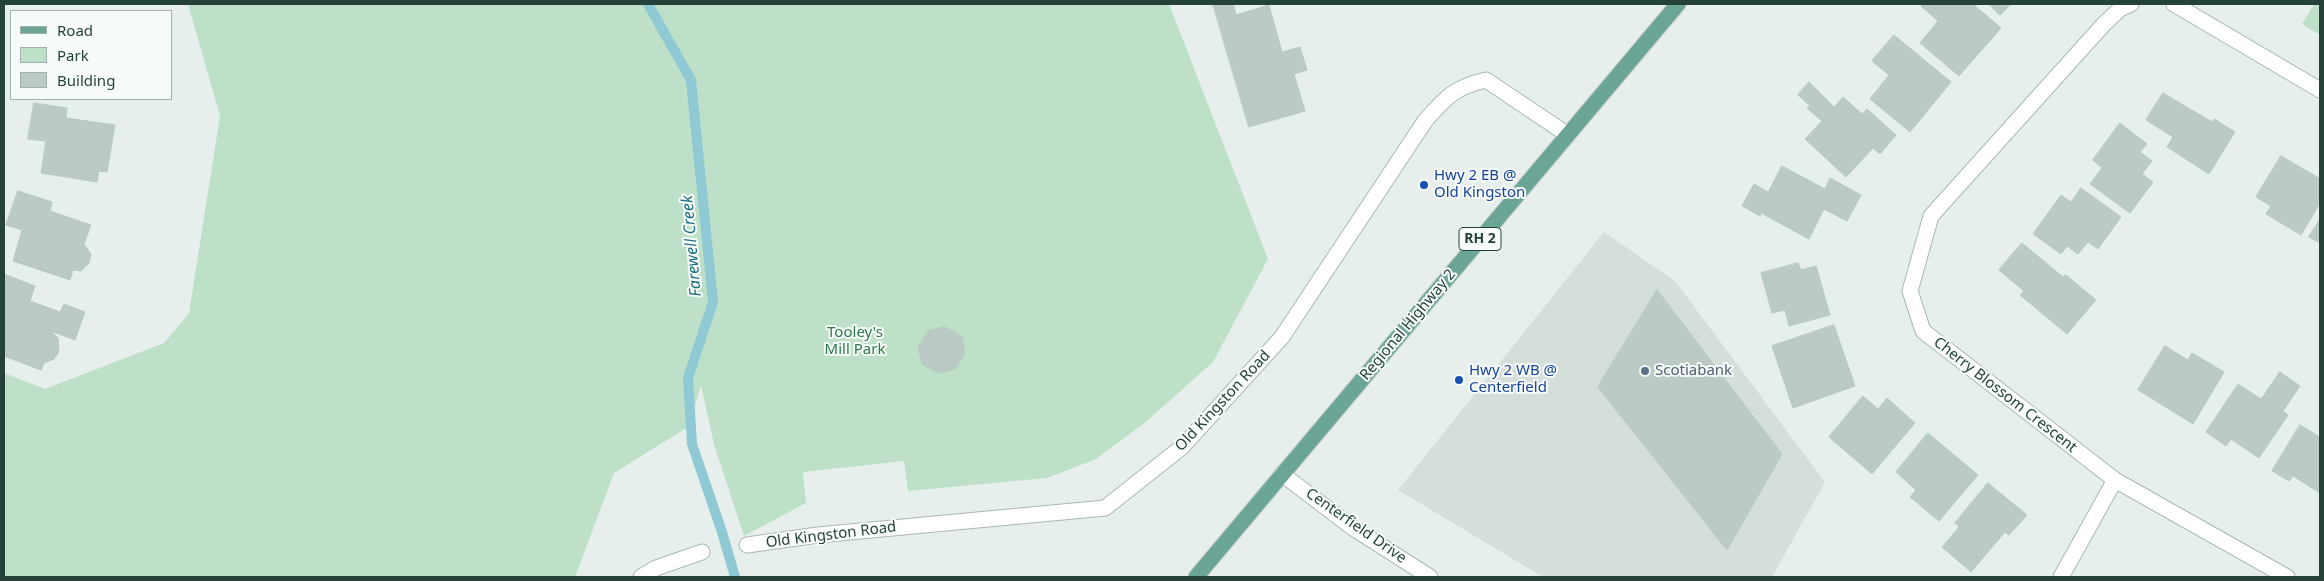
<!DOCTYPE html>
<html>
<head>
<meta charset="utf-8">
<style>
	body { margin:0 }
	#map { position:relative; width:2324px; height:581px; overflow:hidden; background:#e6efeb; font-family:"Noto Sans",sans-serif }
	canvas { display:block }
	.frame { position:absolute; inset:0; border:5px solid #24423a; pointer-events:none }
	.legend { position:absolute; left:10px; top:10px; width:162px; height:90px; box-sizing:border-box; background:#f7fbf9; border:1px solid #a3b1ad; margin:0; padding:6px 9px; list-style:none; font-size:15px; color:#24423a }
	.legend li { display:flex; align-items:center; gap:10px; height:25px }
	.legend b { width:25px; border:1px solid #a3b1ad }
</style>
</head>
<body>
<div id="map">
<canvas width="2324" height="581"></canvas>
<div class="frame"></div>
<ul class="legend">
<li><b style="height:6px;background:#6aa596"></b>Road</li>
<li><b style="height:14px;background:#bfe0c8"></b>Park</li>
<li><b style="height:14px;background:#bbcac4"></b>Building</li>
</ul>
</div>
<script>
const g = document.querySelector('canvas').getContext('2d');
g.lineJoin = 'round';
function fill(path, color) { g.fillStyle = color; g.fill(path, 'evenodd'); }
function strokePath(path, color, width, dash) { g.strokeStyle = color; g.lineWidth = width; g.lineCap = dash ? 'butt' : 'round'; g.setLineDash(dash || []); g.stroke(path); }
function drawText(font, color, halo, rows, align = 'center') {
  g.font = font + ' "Noto Sans",sans-serif'; g.lineWidth = 4; g.setLineDash([]); g.textBaseline = 'middle'; g.strokeStyle = halo; g.fillStyle = color; for (const [text, x, y, turn = 0] of rows) {
    g.save(); g.translate(x, y); g.rotate((+turn || 0) * Math.PI / 180); g.textAlign = isNaN(turn) ? turn : align; if (halo) g.strokeText(text, 0, 0); g.fillText(text, 0, 0); g.restore();
  }
}
const built = new Path2D(`
	M1604 232 1675 281 1825 482 1772 577H1543L1398 490Z`);
const green = new Path2D(`
	M188 4H1169L1268 259 1213 362 1147 421 1096 459 1047 478 908 491 904 461 803 472 806 503 744 536 714 444 701 386 688 427 614 473 575 577H4V373L45 389 164 343 189 313 220 116Z
	M2314 4H2320V35L2302 24Z`);
const stream = new Path2D(`
	M648 4 691 80 713 302 688 378 692 444 722 532 735 577`);
const building = new Path2D(`
	M1213 4H1233L1236 15 1269 5 1282 52 1300 47 1307 70 1294 74 1305 111 1249 127Z
	M1923 4H1973L2001 28 1959 76 1920 43 1938 21 1921 6Z
	M1989 4H2011L2000 15Z
	M1894 35 1951 82 1910 132 1870 99 1889 75 1872 61Z
	M1809 82 1834 107 1843 97 1862 114 1867 109 1896 135 1880 154 1873 148 1846 177 1805 139 1822 121 1807 108 1810 106 1798 95Z
	M2163 93 2212 122 2214 119 2235 132 2209 174 2167 147 2173 137 2146 120Z
	M34 103 67 108 66 118 115 125 107 172 99 171 97 182 41 173 46 141 28 139Z
	M2120 123 2147 144 2140 152 2152 161 2142 174 2153 182 2130 213 2090 184 2102 168 2093 160Z
	M2281 156 2319 178 2320 182V203L2301 235 2266 214 2271 206 2256 197Z
	M1782 166 1825 189 1830 178 1861 195 1847 221 1824 209 1809 239 1761 213 1760 216 1742 206 1754 184 1768 192Z
	M2081 188 2121 217 2098 249 2088 242 2078 254 2067 246 2061 254 2033 234 2061 195 2071 202Z
	M18 191 52 202 50 211 91 225 84 244 91 254 89 263 81 271 73 270 70 280 13 261 22 230 6 225Z
	M2320 219V243L2309 237Z
	M2022 243 2063 277 2066 275 2096 300 2067 334 2020 295 2024 291 1999 270Z
	M1798 263 1801 270 1816 266 1830 315 1789 326 1785 310 1772 313 1761 273Z
	M4 274 35 286 30 301 60 312 64 304 85 312 75 340 51 331 58 338 59 352 54 359 44 363 41 370 4 356Z
	M1657 290 1782 454 1727 550 1598 387Z
	M1834 325 1855 386 1793 408 1772 346Z
	M945 327 962 337 965 354 955 369 938 373 922 364 918 348 928 331Z
	M2165 346 2188 360 2192 353 2224 372 2193 424 2138 390Z
	M2280 372 2300 386 2283 411 2288 415 2259 458 2231 439 2226 446 2206 432 2238 384 2261 399Z
	M1863 396 1878 409 1887 398 1915 423 1872 474 1829 437Z
	M2300 425 2320 437V493L2293 476 2289 481 2272 471Z
	M1928 433 1978 475 1939 521 1910 497 1916 490 1896 472Z
	M1988 483 2027 515 2009 535 2005 532 1971 572 1942 547 1959 527 1955 523Z`);
const minor = new Path2D(`
	M2131 4 2120 9 2104 24 1931 216 1910 291 1923 331 2115 480 2287 577
	M2174 4 2320 90
	M1282 474 1353 528 1430 577
	M747 545 818 535 1105 508 1182 447 1282 337 1425 121C1446 97 1455 87 1486 80L1568 135
	M641 577 656 568 702 552
	M2061 577 2115 480`);
const primary = new Path2D(`
	M1196 577 1678 4`);
const markers = [
	[1424,185,5,"#1a4fb4"],
	[1645,371,5,"#5c6f8a"],
	[1459,380,5,"#1a4fb4"]
];
const shields = [
	[1480,239,42]
];
const shieldNames = [
	["RH 2",1480,239]
];
const transitNames = [
	["Hwy 2 EB @",1434,176],
	["Old Kingston",1434,193],
	["Hwy 2 WB @",1469,371],
	["Centerfield",1469,388]
];
const streetNames = [
	["Regional Highway 2",1408,325,-50],
	["Cherry Blossom Crescent",2005,395,38],
	["Old Kingston Road",1223,401,-47],
	["Centerfield Drive",1356,526,35],
	["Old Kingston Road",831,535,-7]
];
const parkNames = [
	["Tooley's",855,333],
	["Mill Park",855,350]
];
const serviceNames = [
	["Scotiabank",1655,371]
];
const waterNames = [
	["Farewell Creek",692,246,-95]
];
fill(built, '#d4dfda');
fill(green, '#bfe0c8');
strokePath(stream, '#8ec9d4', 10);
fill(building, '#bbcac4');
strokePath(building, '#b8c9c2', 1);
strokePath(minor, '#a8b8b2', 17);
strokePath(primary, '#c2cac8', 17);
strokePath(minor, '#fff', 15);
strokePath(primary, '#6aa596', 15);
for (const [x, y, r, color] of markers) { const dot = new Path2D(); dot.arc(x, y, r, 0, 2 * Math.PI); g.fillStyle = color; g.fill(dot); strokePath(dot, '#f7fbf9', 2); }
for (const [x, y, w] of shields) { const box = new Path2D(); box.roundRect(x - w / 2, y - 11.5, w, 23, 4); g.fillStyle = '#f7fbf9'; g.fill(box); strokePath(box, '#24423a', 1); }
drawText('bold 14px', '#24423a', null, shieldNames);
drawText('15px', '#164399', '#f7fbf9', transitNames, 'left');
drawText('15px', '#24423a', '#f7fbf9', streetNames);
drawText('15px', '#2d7a4b', '#f7fbf9', parkNames);
drawText('15px', '#4e5e75', '#f7fbf9', serviceNames, 'left');
drawText('italic 16px', '#1c6f80', '#f7fbf9', waterNames);
</script>
</body>
</html>
